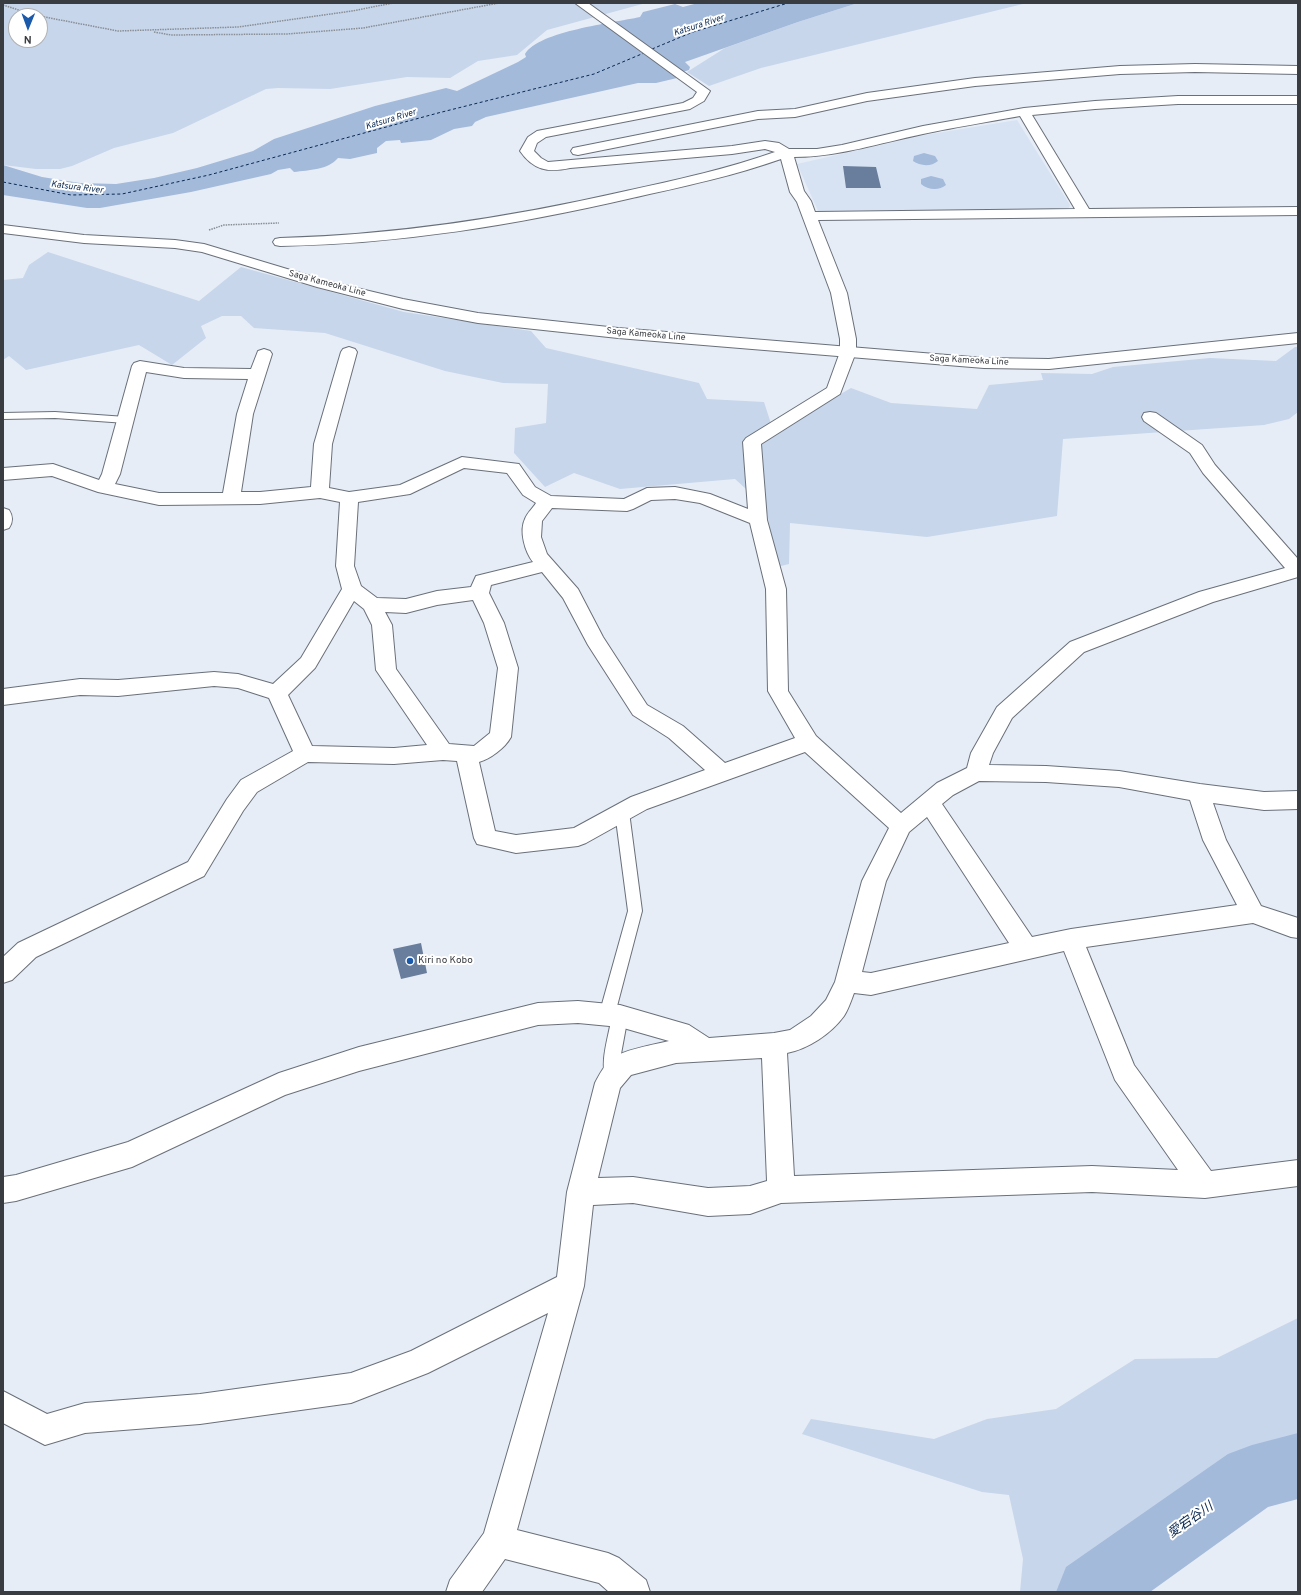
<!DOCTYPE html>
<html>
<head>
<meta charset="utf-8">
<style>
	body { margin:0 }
	#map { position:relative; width:1301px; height:1595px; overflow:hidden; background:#e6edf7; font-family:Overpass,sans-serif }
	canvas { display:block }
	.frame { position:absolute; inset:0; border:4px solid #393c40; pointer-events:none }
	.north { position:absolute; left:8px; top:8px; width:40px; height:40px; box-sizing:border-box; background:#fff; border:1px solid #b0b1b3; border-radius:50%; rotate:181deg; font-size:11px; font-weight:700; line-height:16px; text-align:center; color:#393c40 }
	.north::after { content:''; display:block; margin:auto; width:14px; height:18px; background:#1b59aa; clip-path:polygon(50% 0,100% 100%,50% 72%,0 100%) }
</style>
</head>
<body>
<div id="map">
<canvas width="1301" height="1595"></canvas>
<div class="frame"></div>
<div class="north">N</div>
</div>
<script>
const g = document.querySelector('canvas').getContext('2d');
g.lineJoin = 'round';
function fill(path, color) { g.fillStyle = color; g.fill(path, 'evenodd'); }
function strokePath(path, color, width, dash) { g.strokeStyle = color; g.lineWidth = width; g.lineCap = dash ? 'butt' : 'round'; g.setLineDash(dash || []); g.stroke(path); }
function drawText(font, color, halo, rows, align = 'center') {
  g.font = font + ' Overpass,"Noto Sans JP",sans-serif'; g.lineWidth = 4; g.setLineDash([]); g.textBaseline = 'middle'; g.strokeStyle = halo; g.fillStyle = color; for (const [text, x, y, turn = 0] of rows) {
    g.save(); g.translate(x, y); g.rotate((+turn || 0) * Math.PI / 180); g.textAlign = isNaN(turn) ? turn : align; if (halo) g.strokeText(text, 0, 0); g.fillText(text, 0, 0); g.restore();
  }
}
const built = new Path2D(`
	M1017 120 1070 205 1068 210 819 213 797 164 925 135Z`);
const green = new Path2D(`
	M3 3H646L547 30 517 55 478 61 450 78 407 77 330 89 278 88 266 89 173 133 114 148 72 166 60 169H36L3 165ZM16 16H40V40H16Z
	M858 3H1027L761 68 709 86 687 72 725 48 798 22Z
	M48 252 199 301 241 267 404 312 531 331 546 348 699 383 707 399 764 402 774 433 851 388 891 403 977 409 989 385 1043 380 1041 373 1092 374 1113 367 1210 358 1276 361 1295 347H1298V412L1289 419 1264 425 1063 439 1057 516 927 537 790 523 789 564 777 567 766 507 735 479 620 489 574 473 545 487 514 453 515 428 546 423 548 384 503 383 445 371 325 333 254 328 241 316H222L201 326 206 338 172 365 139 345 26 370 9 356 3 360V280L23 278 29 265Z
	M1298 1318V1459L1134 1536 1081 1592H1020L1023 1559 1009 1495 982 1492 802 1434 811 1419 934 1439 987 1419 1056 1409 1135 1359 1217 1358Z`);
const water = new Path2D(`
	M698 3H858L798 22 685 62 690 67 689 70 677 74V78L656 83H638L486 117 475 122 472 126 454 129 431 140 401 143 400 140 386 141 377 148V153L350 159 338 158C328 170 309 170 294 172L290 168 278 170 271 174 191 192 100 208H87L3 195V165L42 177 80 183 116 184 154 178 197 168 253 151 274 139 375 106 446 88 457 91 518 62 526 57 525 54C539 31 613 23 640 17L643 12 675 4 683 7Z
	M924 153 935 156 938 161C931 167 920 166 913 161L914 156Z
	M931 176 943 179 946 185C939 191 928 190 921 184V179Z`);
const river = new Path2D(`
	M1298 1433V1499L1268 1507 1150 1592H1056L1066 1567 1228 1454 1252 1445Z`);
const ferry = new Path2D(`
	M652 49 693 32 788 3
	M3 182 71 195 122 194 209 175 438 113 594 74 644 53`);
const building = new Path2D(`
	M843 166 876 167 881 188H846Z
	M421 943 427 973 401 979 393 949Z`);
const path = new Path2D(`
	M3 5 34 15 118 31 238 27 352 11 393 3
	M154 32 171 35 287 34 363 28 499 3
	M209 230 224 225 279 223`);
const service = new Path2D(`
	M55 412 126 417 131 420 126 423 55 418 3 419V413Z
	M622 806 627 808 629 812 642 911 616 1010 620 1009 626 1011 628 1016 621 1054V1077L619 1082 613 1085 607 1082C599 1064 608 1039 611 1021L607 1022 601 1020 599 1015 628 911 615 812 617 808Z`);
const minor = new Path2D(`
	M575 3H588L710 91 704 101 690 109 546 137 537 143 534 151 541 158 548 162 732 146 765 141 779 143 789 149H817L842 145 923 126 1024 108 1095 101 1178 96H1298V104H1178L1095 109 1032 115 1089 209 1298 207V215L818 220 847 293 856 339V352L840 394 761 444 767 520 786 589 788 691 816 736 901 813 937 783 967 768 971 753 997 707 1070 642 1199 592 1285 568 1203 473 1190 453 1144 421 1142 417 1144 413 1150 412 1156 413 1202 445 1215 465 1298 559V577L1213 602 1084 652 1012 718 993 753 989 765 1046 766 1119 771 1200 784 1264 792 1298 791V809L1264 810 1213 803 1226 840 1261 906 1298 918V938L1291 937 1253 923 1086 947 1134 1065 1211 1171 1298 1160V1186L1205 1198 1092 1192 781 1203 750 1214 708 1216 633 1203 593 1205 584 1286 517 1530 608 1553 619 1558 646 1580 650 1592H609L599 1583 505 1559 482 1592H446L450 1580 484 1533 548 1313 428 1373 351 1403 200 1424 85 1433 45 1445 3 1423V1391L47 1414 85 1403 200 1394 351 1373 411 1351 557 1277 567 1192 595 1083C599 1075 606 1062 614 1057 627 1049 653 1045 669 1041L620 1027 578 1023 538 1025 359 1071 285 1095 132 1167 16 1201 3 1203V1177L16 1175 128 1142 279 1073 359 1047 538 1003 578 1001 620 1005 689 1025 709 1038 774 1033 790 1030 811 1016 826 1000 835 982 862 881 889 828 805 752 647 809 586 843 578 846 516 853 477 844 474 838 457 761 443 760 394 764 308 762 257 792 243 811 204 876 36 957 12 980 3 983V957L18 943 188 862 227 799 241 780 293 751 269 698 238 688 214 686 118 696 80 695 3 705V689L80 679 118 680 214 672 238 674 273 684 301 658 342 589 336 566 340 502 320 498 260 504 159 505 98 492 52 476 3 480V468L53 464 99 480 102 474 132 366 134 363 140 361 184 368 251 369 258 351 264 349 270 351 272 354 253 414 241 492H260L311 487 314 444 341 352 343 349 349 347 355 349 357 352 332 444 329 488 349 492 400 485 462 457 519 464 535 487 551 496 624 499 647 488 675 487 710 494 748 509 743 442 746 438 827 388 840 352V339L831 293 797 202 790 192 781 159C733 176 682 187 632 198 515 225 400 244 280 246L275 245 273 242 275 239 280 238C397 235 512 217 626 191 676 180 727 169 775 152L765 149 732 154 570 168C548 173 533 170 520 151L528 137 537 131 683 103 693 98 697 92ZM1020 116 1075 209 815 212 811 201 804 191 794 157C838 157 880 143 923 134 956 127 988 122 1020 116ZM146 372 184 378 248 379 237 414 223 493H159L115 484 120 474ZM464 468 507 473 523 495 536 503C533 508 527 513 525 519 519 531 525 552 533 562L476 576 471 587 437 591 406 599 377 598 361 586 354 566 358 502 410 494ZM675 499 700 503 750 523 766 589 768 691 795 738 725 763 683 726 647 705 603 637 578 589 547 554 541 537 542 521 552 508 627 511 633 509 651 500ZM542 572 563 598 588 645 633 715 669 738 705 770 631 797 574 828 516 835 495 831 479 762C490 759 505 748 511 737L518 668 504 623 489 593 491 585ZM473 600 484 623 498 668 490 733 474 746 449 744 396 669 392 625 385 612 406 613 437 605ZM354 601 364 609 372 625 376 670 427 745 394 748 312 746 288 695 315 668ZM979 781 1046 782 1119 787 1190 800 1203 840 1237 905 1071 929 1032 937 942 804 953 795ZM927 817 1009 943 871 973 862 972 886 881 909 832ZM1064 951 1115 1080 1178 1170 1092 1166 794 1176 787 1053C808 1049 831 1034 844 1016 848 1010 851 1001 854 993L871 995ZM762 1058 767 1181 750 1186 708 1188 633 1177 598 1178 620 1088 631 1075 676 1063Z
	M1195 64 1298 66V74L1195 72 1120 74 975 86 867 101 795 117 758 119 578 155 573 154 571 151 573 148 758 111 795 109 867 93 975 78 1120 66Z
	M3 508 9 510C13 516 13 522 9 528L3 530Z`);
const secondary = new Path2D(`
	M3 225 84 235 175 240 204 244 327 281 403 299 478 313 618 328 984 358 1049 359 1298 333V343L1049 369 984 368 618 338 478 323 403 309 317 287 202 252 175 248 84 243 3 233Z`);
const markers = [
	[410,961,4,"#1b59aa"]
];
const farWaternames = [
	["Katsura River",699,26,-18],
	["Katsura River",391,120,-17],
	["Katsura River",77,188,7]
];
const farStreetnames = [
	["Saga Kameoka Line",327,284,15],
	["Saga Kameoka Line",646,335,5],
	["Saga Kameoka Line",969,361,3]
];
const poiNames = [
	["Kiri no Kobo",418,961]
];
const nearWaternames = [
	["愛宕谷川",1191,1521,-35]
];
fill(built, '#d7e3f3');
fill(green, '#c7d6eb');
fill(water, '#a3bada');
fill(river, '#a3bada');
strokePath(ferry, '#092851', 1, [3, 2.5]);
fill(building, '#697e9c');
strokePath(service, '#6a7079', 2);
strokePath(minor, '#6a7079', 2);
strokePath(secondary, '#6a7079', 2);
strokePath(path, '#898e95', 1.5, [1.5, 1]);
fill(service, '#fff');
fill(minor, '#fff');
fill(secondary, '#fff');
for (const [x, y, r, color] of markers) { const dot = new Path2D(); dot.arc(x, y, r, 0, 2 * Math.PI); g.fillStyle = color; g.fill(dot); strokePath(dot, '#fff', 1.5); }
drawText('italic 9px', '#092851', '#fff', farWaternames);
drawText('9px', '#393c40', '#fff', farStreetnames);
drawText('10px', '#393c40', '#fff', poiNames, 'left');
drawText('italic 13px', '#092851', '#fff', nearWaternames);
</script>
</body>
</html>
